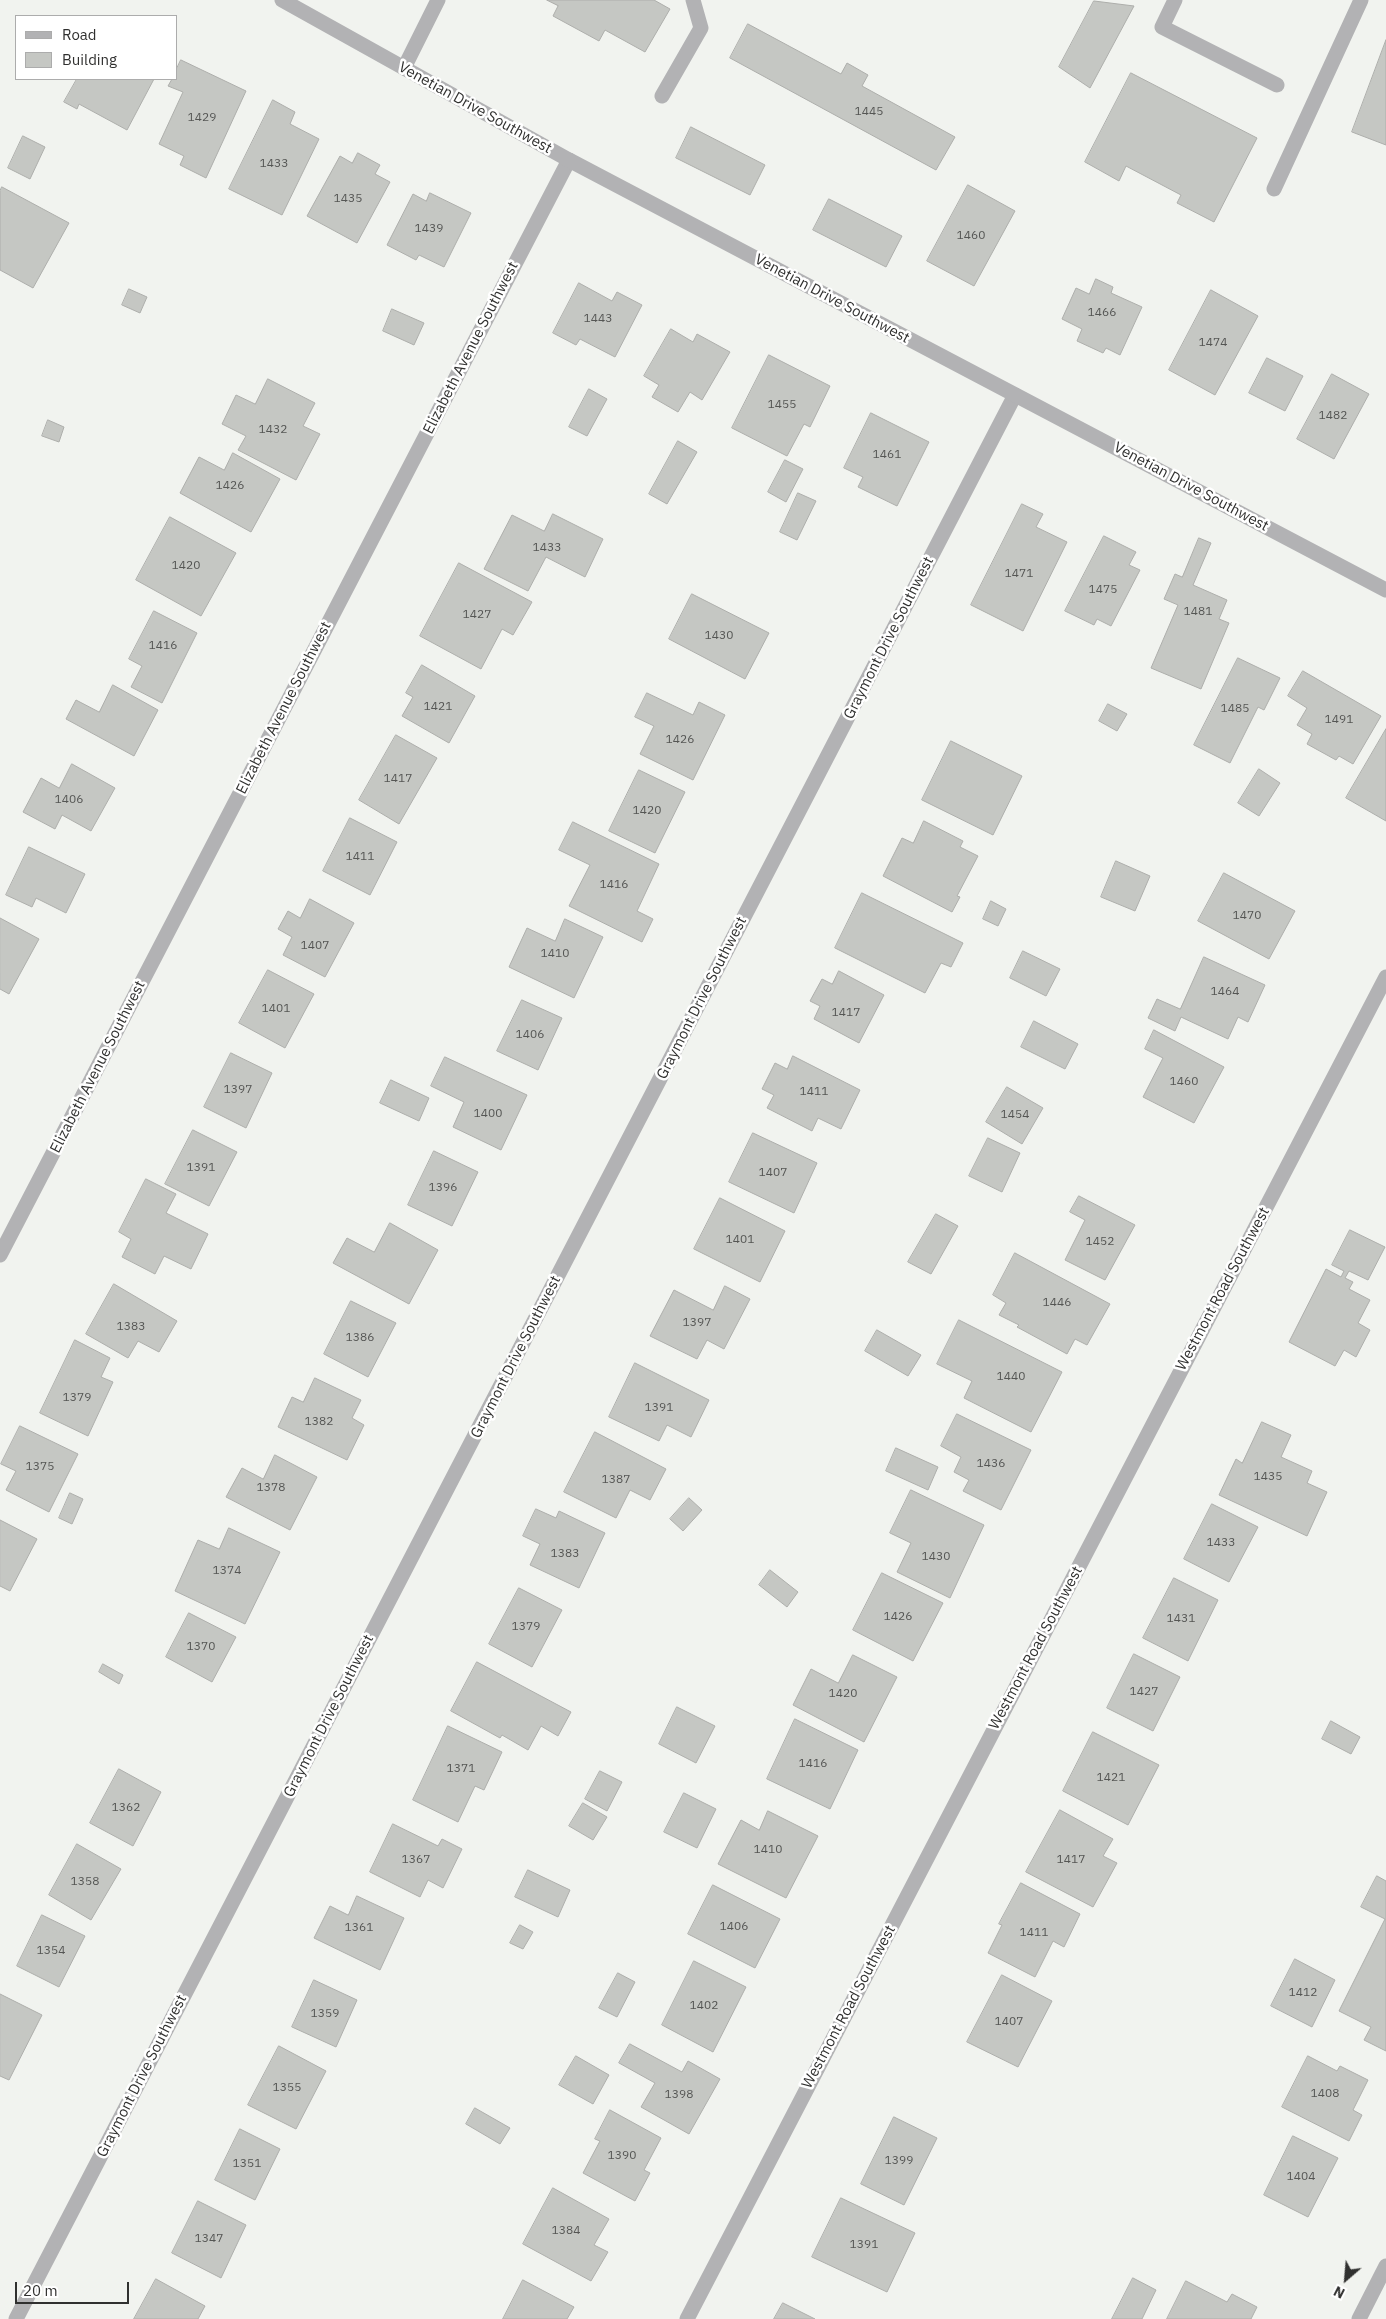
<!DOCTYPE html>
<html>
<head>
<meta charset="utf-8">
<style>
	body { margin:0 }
	#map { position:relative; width:1386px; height:2319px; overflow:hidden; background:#f1f3ef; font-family:"IBM Plex Sans",sans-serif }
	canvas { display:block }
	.legend { position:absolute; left:15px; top:15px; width:162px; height:65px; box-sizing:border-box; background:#fff; border:1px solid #acacac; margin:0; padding:6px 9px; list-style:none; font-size:15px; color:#30302f }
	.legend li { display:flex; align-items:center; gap:10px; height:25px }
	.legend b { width:25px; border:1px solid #acacac }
	.north { position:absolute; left:1321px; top:2254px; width:50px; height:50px; -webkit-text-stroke:4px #fff; paint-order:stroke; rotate:207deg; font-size:14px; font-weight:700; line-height:20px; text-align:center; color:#30302f }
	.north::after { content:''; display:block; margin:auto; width:18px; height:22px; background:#30302f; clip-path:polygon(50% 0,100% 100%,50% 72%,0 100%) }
	.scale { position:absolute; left:15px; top:2282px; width:114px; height:22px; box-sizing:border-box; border:2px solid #30302f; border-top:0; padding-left:6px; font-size:15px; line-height:18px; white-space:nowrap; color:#30302f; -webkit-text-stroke:4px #fff; paint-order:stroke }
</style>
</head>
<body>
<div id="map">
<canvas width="1386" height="2319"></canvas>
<ul class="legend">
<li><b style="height:6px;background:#b2b2b4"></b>Road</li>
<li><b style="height:14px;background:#c5c7c3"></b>Building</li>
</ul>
<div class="north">N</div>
<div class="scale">20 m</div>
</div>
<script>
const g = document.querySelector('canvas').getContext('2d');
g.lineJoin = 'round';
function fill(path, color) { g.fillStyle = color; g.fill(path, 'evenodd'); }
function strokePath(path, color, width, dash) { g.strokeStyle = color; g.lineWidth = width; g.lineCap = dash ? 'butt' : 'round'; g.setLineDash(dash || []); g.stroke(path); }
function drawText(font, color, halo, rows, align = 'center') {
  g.font = font + ' "IBM Plex Sans",sans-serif'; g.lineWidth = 5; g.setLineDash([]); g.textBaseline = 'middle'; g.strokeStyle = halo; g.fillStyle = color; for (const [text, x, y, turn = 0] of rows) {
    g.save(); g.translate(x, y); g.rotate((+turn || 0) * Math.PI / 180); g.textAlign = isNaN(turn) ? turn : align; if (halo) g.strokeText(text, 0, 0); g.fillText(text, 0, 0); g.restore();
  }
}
const building = new Path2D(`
	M547 0H654L670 9 645 52 605 30 599 41 553 16 558 6Z
	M1094 1 1134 6 1090 88 1059 67Z
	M748 24 841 74 847 63 868 75 862 86 955 137 936 170 730 58Z
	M1386 40V145L1352 132Z
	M181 60 246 91 206 178 180 165 184 156 159 144 183 92 168 86 172 79H176V70Z
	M1131 73 1257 138 1214 222 1177 203 1181 195 1126 166 1119 181 1085 162Z
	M77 79H154L127 130 79 104 77 109 64 102Z
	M273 100 295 112 290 124 319 139 282 215 229 189Z
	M691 127 765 165 750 195 676 158Z
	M23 136 45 147 30 179 8 168Z
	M358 153 380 165 375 174 390 182 357 243 307 216 340 156 352 163Z
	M968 185 1015 211 974 286 927 261Z
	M2 187 69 223 33 288 0 270V191Z
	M430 193 471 213 444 267 419 255 416 260 387 245 413 194 426 201Z
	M829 199 902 236 886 267 813 230Z
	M1096 279 1113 287 1111 293 1142 307 1120 355 1106 348 1103 353 1077 341 1082 329 1062 319 1076 288 1089 294Z
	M579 283 612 301 617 292 642 305 615 357 580 339 576 345 553 333Z
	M129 289 147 297 140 313 122 305Z
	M1211 290 1258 316 1215 395 1169 370Z
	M392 309 424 323 414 345 383 331Z
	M671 329 693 342 697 334 730 352 702 400 690 392 678 412 652 397 659 385 644 376Z
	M769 355 830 386 810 427 804 424 787 456 732 428Z
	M1267 358 1303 376 1285 411 1249 393Z
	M1332 374 1369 394 1334 459 1297 439Z
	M268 379 315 403 303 426 320 434 296 480 238 450 246 436 222 424 236 395 255 404Z
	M589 389 607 399 587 436 569 427Z
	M871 413 929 442 897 506 858 487 863 477 844 468Z
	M48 420 64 427 59 442 42 436Z
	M678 441 697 452 667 504 649 494Z
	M233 453 280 479 251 532 180 493 199 457 224 470Z
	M785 460 803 469 786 502 768 492Z
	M798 493 816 501 797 540 780 532Z
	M1022 504 1043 514 1036 527 1067 542 1023 631 971 605Z
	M553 514 603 539 585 577 546 557 528 591 484 569 512 515 544 531Z
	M170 517 236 553 201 616 136 580Z
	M1104 536 1136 552 1129 565 1140 570 1111 626 1097 619 1094 625 1065 611Z
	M1199 538 1211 543 1193 585 1227 600 1219 619 1229 623 1201 689 1151 668 1178 605 1164 599 1175 574 1182 577Z
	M459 563 532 602 513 635 502 629 481 669 420 636Z
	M692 594 769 633 745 679 669 639Z
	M154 611 197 633 162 703 131 687 142 666 129 659Z
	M1238 658 1280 678 1264 710 1258 707 1230 763 1194 745Z
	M422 665 475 696 449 743 402 716 413 697 406 693Z
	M1303 671 1381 716 1353 764 1339 756 1336 760 1307 744 1312 734 1297 725 1307 708 1288 696Z
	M113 685 158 710 134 756 66 719 76 700 99 712Z
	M647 693 693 715 699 702 725 715 693 780 640 754 654 726 635 717Z
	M1108 704 1127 714 1117 731 1099 721Z
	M1386 729V821L1346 798Z
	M396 735 437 758 399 824 359 800Z
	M951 741 1022 776 993 835 922 800Z
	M72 764 115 788 91 831 62 815 55 829 23 812 41 778 59 788Z
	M1259 769 1280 783 1259 816 1238 803Z
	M639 770 685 792 655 853 609 831Z
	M350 818 397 842 370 895 323 871Z
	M924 821 963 841 960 847 978 856 957 896 960 897 952 912 883 876 902 838 913 843Z
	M573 822 659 864 637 911 653 919 642 942 569 906 590 865 559 850Z
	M29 847 85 874 66 913 36 898 32 907 6 895Z
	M1116 861 1150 876 1135 911 1101 897Z
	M1224 873 1295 911 1269 959 1198 921Z
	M862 893 963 943 951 967 941 963 925 993 835 948Z
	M310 899 354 923 325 977 283 955 292 937 278 929 288 911 300 918Z
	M991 901 1006 909 998 926 983 919Z
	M0 918 39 939 9 994 0 989Z
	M565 919 603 937 574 998 509 967 527 928 555 941Z
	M1023 951 1060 969 1046 996 1010 978Z
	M1204 957 1265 985 1248 1022 1238 1017 1228 1039 1181 1017 1175 1031 1148 1018 1157 999 1180 1009Z
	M268 970 314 994 285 1048 239 1023Z
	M839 971 884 995 859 1043 814 1019 820 1006 810 1001 822 979 832 984Z
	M522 1000 562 1018 538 1070 497 1051Z
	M1034 1021 1078 1044 1065 1069 1021 1047Z
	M1154 1030 1224 1067 1194 1123 1143 1097 1163 1058 1145 1049Z
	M231 1053 272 1073 246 1128 204 1107Z
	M793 1056 860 1090 841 1129 818 1118 812 1131 767 1108 774 1095 762 1089 775 1063 787 1069Z
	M445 1057 527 1095 501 1150 453 1127 464 1102 431 1086Z
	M391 1080 429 1098 419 1121 380 1103Z
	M1007 1087 1043 1108 1022 1144 986 1122Z
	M193 1130 237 1152 209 1206 165 1184Z
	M753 1133 817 1163 794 1213 729 1182Z
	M988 1138 1020 1153 1002 1192 969 1176Z
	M434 1151 478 1172 452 1226 408 1205Z
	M146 1179 176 1194 166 1213 208 1234 191 1269 164 1256 155 1274 122 1257 131 1239 119 1232Z
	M1079 1196 1135 1225 1105 1280 1065 1260 1085 1220 1070 1212Z
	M720 1198 785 1231 760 1282 694 1249Z
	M936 1214 958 1226 931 1274 908 1262Z
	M390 1223 438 1250 409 1304 333 1263 347 1238 374 1252Z
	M1350 1230 1385 1247 1368 1280 1349 1271 1345 1278 1353 1282 1349 1289 1370 1300 1358 1323 1370 1330 1356 1357 1344 1350 1335 1366 1289 1342 1326 1269 1341 1277 1344 1271 1332 1265Z
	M1015 1253 1110 1304 1087 1345 1075 1339 1067 1354 1017 1327 1019 1325 999 1315 1006 1303 993 1295Z
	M114 1284 177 1321 159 1352 138 1341 128 1358 86 1334Z
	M725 1286 750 1299 724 1349 707 1340 697 1359 650 1336 674 1290 713 1310Z
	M351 1301 396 1323 368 1377 324 1354Z
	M959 1320 1062 1372 1031 1432 964 1398 972 1381 937 1364Z
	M877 1330 921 1355 908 1376 865 1351Z
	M75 1340 110 1358 101 1377 113 1382 88 1436 40 1413Z
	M635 1363 709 1400 691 1437 667 1425 659 1441 609 1417Z
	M315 1378 361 1400 352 1418 364 1425 347 1460 278 1427 292 1397 303 1402Z
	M957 1414 1031 1450 1001 1510 963 1491 969 1480 954 1472 961 1457 941 1446Z
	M1262 1422 1291 1435 1281 1457 1312 1471 1307 1483 1327 1492 1307 1536 1219 1495 1236 1459 1242 1463Z
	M20 1426 78 1454 49 1512 6 1490 16 1471 1 1464Z
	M595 1432 666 1469 650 1500 630 1490 616 1518 564 1492Z
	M896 1448 938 1467 928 1490 886 1471Z
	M275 1455 317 1477 290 1530 226 1497 242 1468 263 1479Z
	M911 1490 984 1525 950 1598 897 1572 911 1543 890 1533Z
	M70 1493 83 1499 72 1524 59 1518Z
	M689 1498 702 1510 683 1531 670 1519Z
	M1212 1504 1258 1527 1229 1582 1184 1559Z
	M536 1509 556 1518 559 1511 605 1533 579 1588 530 1565 540 1544 523 1536Z
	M0 1520 37 1539 10 1591 0 1586Z
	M229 1528 280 1552 245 1624 175 1591 198 1540 219 1549Z
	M770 1570 798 1592 787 1607 759 1585Z
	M882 1573 943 1603 913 1661 853 1630Z
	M1174 1578 1218 1600 1188 1661 1143 1638Z
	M519 1588 562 1610 532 1667 489 1644Z
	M189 1613 236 1637 212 1682 166 1657Z
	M1134 1654 1180 1677 1153 1731 1107 1708Z
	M853 1655 897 1677 864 1742 793 1705 811 1669 838 1683Z
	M477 1662 571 1712 558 1736 541 1726 528 1750 502 1735 500 1738 451 1711Z
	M103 1664 123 1675 119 1684 99 1672Z
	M677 1707 715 1726 696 1763 659 1744Z
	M795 1719 858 1750 830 1809 767 1779Z
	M1331 1721 1360 1737 1351 1754 1322 1739Z
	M448 1726 502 1752 484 1790 475 1786 458 1822 413 1800Z
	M1093 1732 1159 1765 1128 1825 1063 1791Z
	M119 1769 161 1792 133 1846 90 1823Z
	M600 1771 622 1782 607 1811 585 1799Z
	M684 1793 716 1809 697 1848 664 1832Z
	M583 1803 607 1817 593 1840 569 1826Z
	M1060 1810 1113 1839 1103 1856 1117 1863 1093 1907 1026 1872Z
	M768 1811 818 1836 786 1898 718 1864 741 1820 759 1830Z
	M393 1824 438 1846 442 1839 462 1849 443 1888 428 1880 420 1897 370 1872Z
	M77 1844 121 1869 91 1920 49 1895Z
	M528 1870 570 1890 558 1917 515 1897Z
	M1377 1876 1386 1881V2051L1364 2040 1371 2027 1339 2011 1385 1919 1361 1907Z
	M1021 1883 1080 1914 1064 1947 1053 1941 1035 1977 988 1953 1002 1925 999 1924Z
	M713 1885 780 1919 755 1968 688 1934Z
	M357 1896 404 1918 380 1970 314 1938 330 1906 348 1915Z
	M42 1915 85 1936 59 1987 17 1966Z
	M520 1925 533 1932 523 1949 510 1943Z
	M1295 1959 1335 1980 1312 2027 1271 2006Z
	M694 1961 746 1987 713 2052 662 2025Z
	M618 1973 635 1982 617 2017 599 2008Z
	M1002 1975 1052 2001 1018 2067 967 2042Z
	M314 1980 357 2000 336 2047 292 2027Z
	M0 1994 42 2015 9 2080 0 2076Z
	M630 2044 682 2072 688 2061 720 2079 689 2134 641 2107 655 2083 619 2063Z
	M279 2046 326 2071 296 2129 248 2105Z
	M576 2056 609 2075 593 2104 559 2085Z
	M1308 2056 1337 2071 1340 2066 1368 2080 1353 2110 1362 2115 1349 2141 1282 2107Z
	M475 2108 510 2128 500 2144 466 2124Z
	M610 2110 661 2138 644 2170 650 2173 635 2201 583 2173 600 2141 595 2139Z
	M894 2117 937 2138 904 2205 861 2184Z
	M240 2129 280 2149 255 2200 215 2180Z
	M1293 2136 1338 2158 1308 2217 1264 2195Z
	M553 2188 609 2219 594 2245 608 2252 591 2281 523 2244Z
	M841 2198 915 2233 887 2292 812 2257Z
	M198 2201 246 2225 221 2278 172 2253Z
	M1133 2278 1156 2290 1142 2319H1112Z
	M156 2279 205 2306 198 2319H134Z
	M523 2280 574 2307 567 2319H503Z
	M1186 2281 1227 2302 1232 2294 1257 2307 1251 2319H1167Z
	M783 2303 815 2319H774Z`);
const service = new Path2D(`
	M1175 0 1162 27 1277 85
	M404 68 438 0
	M662 96 701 28 693 0
	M1274 189 1361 0`);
const minor = new Path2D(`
	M0 1255 569 160
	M16 2319 1015 395
	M687 2319 1386 977
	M1359 2319 1386 2266`);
const tertiary = new Path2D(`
	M282 0 569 160 1386 590`);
const numberNames = [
	["1445",869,112],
	["1429",202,118],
	["1433",274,164],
	["1435",348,199],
	["1439",429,229],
	["1460",971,236],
	["1466",1102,313],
	["1443",598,319],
	["1474",1213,343],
	["1455",782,405],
	["1482",1333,416],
	["1432",273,430],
	["1461",887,455],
	["1426",230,486],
	["1433",547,548],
	["1420",186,566],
	["1471",1019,574],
	["1475",1103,590],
	["1481",1198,612],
	["1427",477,615],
	["1430",719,636],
	["1416",163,646],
	["1421",438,707],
	["1485",1235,709],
	["1491",1339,720],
	["1426",680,740],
	["1417",398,779],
	["1406",69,800],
	["1420",647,811],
	["1411",360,857],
	["1416",614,885],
	["1470",1247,916],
	["1407",315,946],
	["1410",555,954],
	["1464",1225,992],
	["1401",276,1009],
	["1417",846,1013],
	["1406",530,1035],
	["1460",1184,1082],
	["1397",238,1090],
	["1411",814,1092],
	["1400",488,1114],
	["1454",1015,1115],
	["1391",201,1168],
	["1407",773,1173],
	["1396",443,1188],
	["1401",740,1240],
	["1452",1100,1242],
	["1446",1057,1303],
	["1397",697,1323],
	["1383",131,1327],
	["1386",360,1338],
	["1440",1011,1377],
	["1379",77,1398],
	["1391",659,1408],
	["1382",319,1422],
	["1436",991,1464],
	["1375",40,1467],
	["1435",1268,1477],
	["1387",616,1480],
	["1378",271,1488],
	["1433",1221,1543],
	["1383",565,1554],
	["1430",936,1557],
	["1374",227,1571],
	["1426",898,1617],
	["1431",1181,1619],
	["1379",526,1627],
	["1370",201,1647],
	["1427",1144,1692],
	["1420",843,1694],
	["1416",813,1764],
	["1371",461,1769],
	["1421",1111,1778],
	["1362",126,1808],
	["1410",768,1850],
	["1367",416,1860],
	["1417",1071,1860],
	["1358",85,1882],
	["1406",734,1927],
	["1361",359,1928],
	["1411",1034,1933],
	["1354",51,1951],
	["1412",1303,1993],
	["1402",704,2006],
	["1359",325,2014],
	["1407",1009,2022],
	["1355",287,2088],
	["1408",1325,2094],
	["1398",679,2095],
	["1390",622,2156],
	["1399",899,2161],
	["1351",247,2164],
	["1404",1301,2177],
	["1384",566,2231],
	["1347",209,2239],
	["1391",864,2245]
];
const streetNames = [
	["Venetian Drive Southwest",475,108,29],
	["Venetian Drive Southwest",832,299,28],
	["Elizabeth Avenue Southwest",471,348,-63],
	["Venetian Drive Southwest",1191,487,28],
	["Graymont Drive Southwest",889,638,-63],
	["Elizabeth Avenue Southwest",284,708,-63],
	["Graymont Drive Southwest",702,998,-63],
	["Elizabeth Avenue Southwest",98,1067,-63],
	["Westmont Road Southwest",1223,1289,-62],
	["Graymont Drive Southwest",516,1357,-63],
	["Westmont Road Southwest",1036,1648,-62],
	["Graymont Drive Southwest",329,1716,-63],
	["Westmont Road Southwest",849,2007,-62],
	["Graymont Drive Southwest",142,2076,-63]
];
fill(building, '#c5c7c3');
strokePath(building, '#adaeab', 1);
strokePath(service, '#b2b2b4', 15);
strokePath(minor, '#b2b2b4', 15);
strokePath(tertiary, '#b2b2b4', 15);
drawText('12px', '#555654', null, numberNames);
drawText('15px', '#30302f', '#fff', streetNames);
</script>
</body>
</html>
